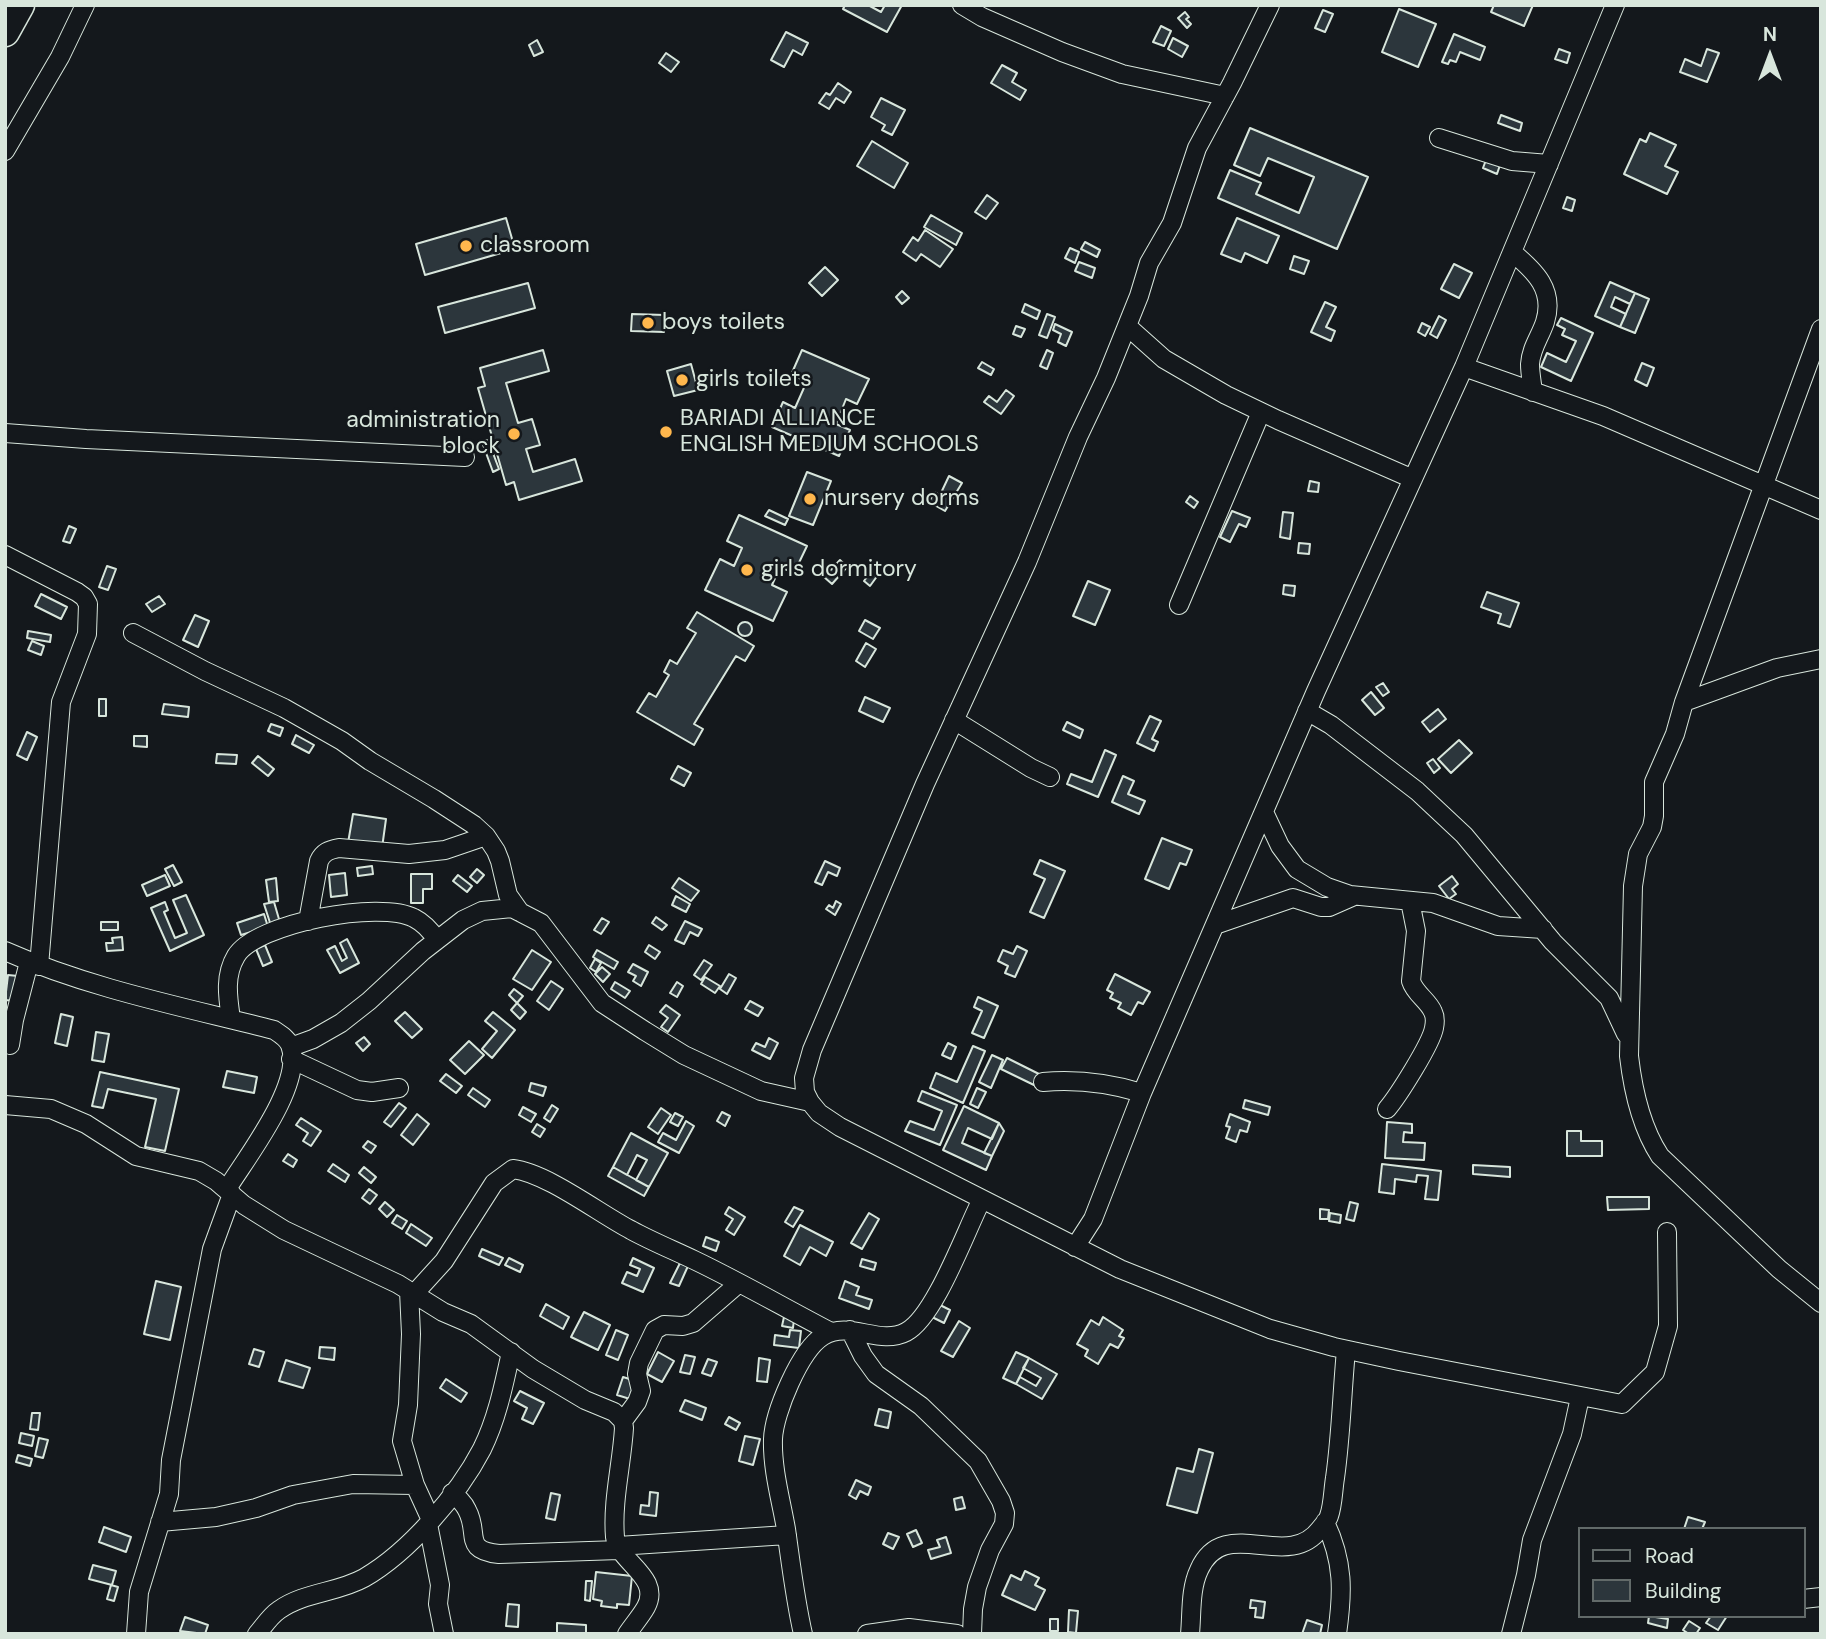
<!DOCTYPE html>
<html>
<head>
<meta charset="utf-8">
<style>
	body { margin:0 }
	#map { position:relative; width:1826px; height:1639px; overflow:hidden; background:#14181c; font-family:"DM Sans",sans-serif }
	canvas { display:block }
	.frame { position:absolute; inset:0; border:7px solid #d8e6dc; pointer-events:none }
	.legend { position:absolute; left:1578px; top:1527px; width:228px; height:91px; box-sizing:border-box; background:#14181c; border:2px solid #626a69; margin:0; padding:9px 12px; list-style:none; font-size:21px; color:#d8e6dc }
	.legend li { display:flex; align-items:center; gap:14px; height:35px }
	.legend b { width:35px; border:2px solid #626a69 }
	.north { position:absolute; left:1735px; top:21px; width:70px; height:70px; -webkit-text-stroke:5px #14181c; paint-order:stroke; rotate:0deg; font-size:19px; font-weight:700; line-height:28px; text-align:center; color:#d8e6dc }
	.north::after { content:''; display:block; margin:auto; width:24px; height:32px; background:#d8e6dc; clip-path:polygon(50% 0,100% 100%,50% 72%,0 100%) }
</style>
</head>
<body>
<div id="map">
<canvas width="1826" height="1639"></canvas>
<div class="frame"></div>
<ul class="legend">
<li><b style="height:9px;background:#14181c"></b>Road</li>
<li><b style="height:19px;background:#2c363c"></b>Building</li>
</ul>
<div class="north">N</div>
</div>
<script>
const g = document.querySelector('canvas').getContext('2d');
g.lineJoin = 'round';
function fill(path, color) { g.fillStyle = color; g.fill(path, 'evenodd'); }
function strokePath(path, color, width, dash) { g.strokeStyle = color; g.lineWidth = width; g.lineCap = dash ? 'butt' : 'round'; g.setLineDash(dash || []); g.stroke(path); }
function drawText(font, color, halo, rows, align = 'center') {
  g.font = font + ' "DM Sans",sans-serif'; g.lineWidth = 5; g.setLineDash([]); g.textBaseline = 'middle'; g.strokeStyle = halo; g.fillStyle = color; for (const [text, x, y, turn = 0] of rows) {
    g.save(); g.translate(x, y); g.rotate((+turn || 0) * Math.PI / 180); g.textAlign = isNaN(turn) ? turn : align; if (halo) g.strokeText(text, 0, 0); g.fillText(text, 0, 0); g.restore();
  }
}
const building = new Path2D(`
	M845 5H868L881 12 885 5H902L887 32 843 9Z
	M1494 5H1533L1524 26 1491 12Z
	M1399 9 1436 24 1418 67 1382 52Z
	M1323 10 1333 14 1325 32 1315 28Z
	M1185 12 1189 17 1186 19 1191 24 1187 28 1178 18Z
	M1161 26 1171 31 1164 46 1153 42Z
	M786 32 808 43 802 55 793 50 784 67 771 60Z
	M1454 34 1485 47 1480 60 1460 52 1456 62 1450 60 1448 64 1442 62Z
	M1173 38 1188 46 1182 57 1168 49Z
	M537 40 543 52 534 56 529 45Z
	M1559 49 1570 53 1567 63 1555 59Z
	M1707 49 1719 53 1707 82 1680 72 1685 59 1701 66Z
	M666 53 679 62 671 72 659 63Z
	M1002 65 1017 73 1012 82 1026 90 1020 100 991 83Z
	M838 83 851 92 844 103 836 98 829 109 819 103 826 93 830 95Z
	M881 98 905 110 892 135 882 130 885 125 871 117Z
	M1501 115 1522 123 1520 131 1498 123Z
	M1250 128 1368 177 1337 249 1218 198 1230 170 1261 183 1256 194 1299 213 1314 177 1268 158 1260 176 1234 165Z
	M1650 133 1676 145 1665 166 1678 172 1667 194 1624 174 1640 139 1646 142Z
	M872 141 908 163 894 188 857 166Z
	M1486 160 1500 165 1497 174 1483 168Z
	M987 195 998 203 986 219 975 212Z
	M1567 197 1575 200 1572 211 1563 208Z
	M931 215 962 233 956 245 924 227Z
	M506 218 515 249 425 275 416 244Z
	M1237 218 1279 236 1267 263 1245 253 1241 262 1221 254Z
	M925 230 953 249 940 267 921 254 916 261 903 252 913 237 918 241Z
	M1085 242 1100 250 1097 257 1081 249Z
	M1070 248 1079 252 1075 263 1065 258Z
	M1294 256 1309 261 1304 274 1290 269Z
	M1079 262 1095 268 1092 278 1075 271Z
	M1454 264 1472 273 1459 298 1441 289Z
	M825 267 838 280 822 296 809 283Z
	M1610 282 1635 293 1630 304 1615 297 1611 307 1626 314 1620 327 1595 316Z
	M528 283 535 308 445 333 438 307Z
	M902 291 909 298 902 304 896 297Z
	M1635 293 1649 299 1635 333 1620 327Z
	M1325 302 1336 307 1326 327 1335 331 1331 341 1311 332Z
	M1025 304 1040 311 1037 319 1022 312Z
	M632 314 665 315 664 332 631 331Z
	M1047 314 1055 317 1047 338 1039 335Z
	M1439 316 1446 320 1437 338 1430 334Z
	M1561 318 1593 333 1571 381 1541 367 1547 353 1566 362 1576 341 1562 335 1565 329 1557 325Z
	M1422 323 1430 327 1425 336 1418 332Z
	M1055 324 1072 332 1066 346 1058 342 1061 334 1053 330Z
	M1016 326 1025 329 1021 337 1013 334Z
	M543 350 549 371 506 383 518 423 532 419 540 445 526 449 533 472 575 459 582 481 519 500 514 482 506 485 478 388 485 386 480 368Z
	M802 350 869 379 857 404 846 399 836 424 850 430 839 456 772 427 783 402 795 408 807 381 791 375Z
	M1047 350 1053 353 1047 369 1040 366Z
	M982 362 994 369 991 375 978 368Z
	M1642 363 1654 368 1647 386 1635 380Z
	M691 364 698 390 674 396 667 371Z
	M1006 390 1014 396 1001 414 984 402 989 396 997 402Z
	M488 440 499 469 493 472 482 442Z
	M807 472 831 481 813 525 789 516Z
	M949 476 962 483 945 511 929 502 934 492 940 495Z
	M1310 481 1319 483 1318 492 1308 491Z
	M1190 496 1198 502 1194 508 1186 502Z
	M769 510 788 519 785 525 765 516Z
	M1232 511 1250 518 1246 527 1239 524 1230 542 1220 537Z
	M1283 512 1293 513 1290 539 1280 537Z
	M739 515 807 546 794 573 780 567 772 585 787 592 773 621 705 590 720 559 734 566 742 548 727 541Z
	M69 526 76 529 70 543 63 541Z
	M1299 543 1310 544 1309 554 1298 553Z
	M840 560 847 567 832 584 824 577Z
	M107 566 116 569 108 590 99 587Z
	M872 570 878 575 870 586 864 581Z
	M1088 581 1110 590 1095 625 1073 616Z
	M1284 585 1295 586 1294 596 1283 594Z
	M1487 592 1519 603 1510 627 1498 623 1501 614 1481 607Z
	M41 594 67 607 61 619 35 606Z
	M159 596 165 604 152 612 146 604Z
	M697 612 754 646 745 661 736 656 694 724 703 729 694 745 637 712 649 693 656 697 669 675 664 672 670 660 677 664 696 633 687 628Z
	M195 615 209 621 198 647 183 640Z
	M865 620 880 628 873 639 859 631Z
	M738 629a7 7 0 1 1 14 0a7 7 0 1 1-14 0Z
	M28 631 51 635 50 642 27 638Z
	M32 641 44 646 41 655 28 650Z
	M866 643 876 649 865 667 856 661Z
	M1383 683 1389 692 1383 696 1376 687Z
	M1371 692 1384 708 1375 715 1362 700Z
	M865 697 890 708 883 722 859 711Z
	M99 699H106V716H99Z
	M164 704 189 707 188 717 162 714Z
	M1438 709 1446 719 1430 732 1422 722Z
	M1150 716 1161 721 1152 739 1158 742 1154 751 1137 743Z
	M1067 722 1083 730 1080 738 1063 730Z
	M271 724 283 728 280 736 268 731Z
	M27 732 37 737 27 760 17 755Z
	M296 735 314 745 309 753 292 744Z
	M134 736H147V747L134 746Z
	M1459 740 1472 753 1451 773 1438 759Z
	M1105 750 1116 755 1098 797 1067 784 1071 774 1092 782Z
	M217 754 237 755 236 764 216 763Z
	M258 756 274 769 268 776 252 763Z
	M1433 759 1440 768 1434 773 1427 763Z
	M678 766 691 773 684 786 671 779Z
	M1123 776 1134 781 1128 794 1145 801 1139 814 1112 802Z
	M353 814 386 819 382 848 348 843Z
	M1162 838 1192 850 1186 865 1180 863 1169 889 1145 879Z
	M1040 860 1065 871 1044 918 1030 912 1045 879 1034 874Z
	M825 861 840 868 837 876 828 872 822 885 815 882Z
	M173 865 182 882 174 886 165 869Z
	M372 866 373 874 358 876 357 868Z
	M477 869 484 875 477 883 470 877Z
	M345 873 347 895 331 897 329 875Z
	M411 874H432V889H423V903H411Z
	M165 875 170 886 147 896 142 885Z
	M458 875 472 886 467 892 453 881Z
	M1452 876 1458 884 1452 889 1456 894 1449 899 1439 886Z
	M276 878 278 901 269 902 266 880Z
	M679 878 699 891 691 901 672 888Z
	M186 895 204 935 170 951 151 908 165 902 168 910 164 912 175 938 187 933 173 900Z
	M676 896 690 904 686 912 672 905Z
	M836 901 841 904 835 915 826 909 829 905 833 908Z
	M274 902 281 926 272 929 264 904Z
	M264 914 268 927 241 935 237 923Z
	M656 917 667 925 662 930 652 923Z
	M602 918 609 922 601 934 594 930Z
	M685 921 702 929 698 936 690 932 684 944 675 940Z
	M101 922H118V930H101Z
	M122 937 123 950 107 951 106 943H113L112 938Z
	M347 939 359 963 340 973 327 950 335 946 342 961 347 958 340 943Z
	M265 945 272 962 263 966 256 949Z
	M649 945 660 952 655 959 645 952Z
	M1017 946 1027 951 1015 977 1005 973 1008 966 998 961 1003 950 1013 954Z
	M532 950 551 962 532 990 513 979Z
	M597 950 618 962 614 969 593 957Z
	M595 959 601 963 596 972 590 968Z
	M704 960 712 965 701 980 694 975Z
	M633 964 648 972 641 986 633 981 636 976 628 972Z
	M602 967 610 974 603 982 595 974Z
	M729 974 736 978 727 994 720 989Z
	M1115 974 1150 992 1143 1004 1138 1002 1131 1015 1118 1008 1121 1003 1110 998 1113 993 1107 990Z
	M8 975 18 976 15 1001 5 1000Z
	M705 977 720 986 715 993 701 984Z
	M551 981 563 989 549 1010 537 1001Z
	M615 982 630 991 625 998 611 989Z
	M677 982 683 986 677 997 670 993Z
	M514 989 523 996 517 1003 509 995Z
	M978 997 998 1006 984 1038 972 1033 982 1011 974 1007Z
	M750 1001 763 1008 758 1016 745 1009Z
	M517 1003 526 1012 520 1019 511 1010Z
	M666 1005 680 1015 668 1032 661 1027 668 1018 660 1012Z
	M405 1012 422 1029 412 1038 395 1021Z
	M493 1012 515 1030 492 1058 482 1049 497 1031 485 1021Z
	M61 1014 73 1017 67 1046 55 1043Z
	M96 1032 109 1034 104 1062 92 1060Z
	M364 1037 370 1044 363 1051 356 1043Z
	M769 1038 778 1043 770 1059 752 1050 756 1043 765 1047Z
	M469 1041 484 1055 465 1074 450 1060Z
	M948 1043 956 1047 951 1059 942 1055Z
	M973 1046 985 1051 963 1103 930 1088 936 1073 957 1082Z
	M992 1055 1003 1060 991 1088 979 1082Z
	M1007 1058 1041 1075 1036 1086 1001 1069Z
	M227 1071 257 1077 254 1093 223 1087Z
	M100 1072 179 1089 165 1151 145 1147 156 1099 108 1089 103 1108 92 1106Z
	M446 1074 462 1086 456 1093 440 1081Z
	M531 1083 546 1087 543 1096 529 1091Z
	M473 1088 490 1100 485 1107 468 1095Z
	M977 1088 986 1092 978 1108 970 1104Z
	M922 1091 957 1105 940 1145 905 1131 910 1121 934 1130 942 1111 918 1101Z
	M1245 1100 1270 1107 1268 1115 1243 1108Z
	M399 1103 406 1108 391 1127 384 1122Z
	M552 1105 558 1109 550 1122 544 1118Z
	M964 1106 999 1123 992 1139 968 1128 962 1143 992 1156 986 1170 943 1150Z
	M523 1107 536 1114 531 1122 519 1115Z
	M661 1108 671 1115 658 1134 648 1127Z
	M722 1112 730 1116 725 1126 717 1121Z
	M675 1113 683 1117 678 1126 670 1122Z
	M417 1114 429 1124 413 1145 401 1135Z
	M1230 1114 1250 1122 1247 1132 1240 1130 1236 1142 1226 1138 1230 1127 1226 1126Z
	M301 1118 321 1131 311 1146 303 1141 308 1133 296 1125Z
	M686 1121 694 1126 679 1153 658 1142 663 1133 676 1140Z
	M1387 1122 1412 1124V1133L1404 1132 1403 1142 1425 1143 1424 1160 1385 1158Z
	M999 1123 1004 1131 992 1156 984 1153Z
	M537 1124 545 1129 540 1137 532 1132Z
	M1567 1131H1581V1141H1602V1156H1567Z
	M631 1133 668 1153 649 1187 636 1180 647 1160 637 1155 627 1175 613 1167Z
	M368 1141 376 1146 371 1153 363 1147Z
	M288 1154 297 1160 293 1167 283 1161Z
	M333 1164 349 1175 345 1182 328 1171Z
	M1382 1164 1441 1171 1438 1200 1425 1199 1428 1176 1417 1175 1416 1182 1395 1179 1394 1194 1379 1192Z
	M1473 1165 1510 1167V1177L1473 1174Z
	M364 1167 376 1177 371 1183 359 1173Z
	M613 1167 649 1187 644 1196 608 1176Z
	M369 1189 377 1195 370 1204 362 1198Z
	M1607 1197H1649V1209L1608 1210Z
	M385 1202 394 1210 387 1217 379 1209Z
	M1350 1202 1358 1204 1354 1221 1346 1219Z
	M729 1207 745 1217 734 1235 726 1230 733 1219 725 1214Z
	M794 1207 803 1211 793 1227 785 1222Z
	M1320 1209 1329 1210 1328 1219H1320Z
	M869 1213 879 1219 862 1249 851 1243Z
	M1330 1213 1341 1215 1340 1223 1329 1221Z
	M397 1215 407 1221 402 1229 392 1223Z
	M411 1224 432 1238 426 1246 406 1233Z
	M800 1225 833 1242 826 1256 810 1247 800 1265 784 1256Z
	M706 1237 719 1242 716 1251 703 1246Z
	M482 1249 503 1258 499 1265 479 1256Z
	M509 1258 523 1265 520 1272 505 1265Z
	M633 1258 654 1268 643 1292 622 1283 627 1272 637 1276 640 1269 630 1265Z
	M862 1259 876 1263 874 1270 860 1266Z
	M680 1263 688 1266 679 1286 670 1283Z
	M156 1281 181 1287 170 1340 144 1334Z
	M845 1281 859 1287 856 1295 872 1300 869 1309 839 1298Z
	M936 1303 950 1310 944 1323 930 1316Z
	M546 1304 569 1317 563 1329 540 1316Z
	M584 1312 610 1325 598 1350 571 1337Z
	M784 1317 794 1319 793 1328 782 1326Z
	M1103 1317 1123 1330 1119 1336 1124 1338 1118 1348 1110 1344 1098 1364 1085 1356 1088 1350 1077 1344 1091 1320 1099 1325Z
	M959 1321 970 1328 953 1357 941 1351Z
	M616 1330 628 1335 618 1360 606 1355Z
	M790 1330 801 1331 799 1348 774 1345 775 1335 789 1337Z
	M320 1347 335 1348 334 1360 319 1358Z
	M254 1349 264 1352 259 1367 249 1364Z
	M658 1352 674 1361 662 1382 647 1374Z
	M1016 1352 1029 1358 1016 1384 1003 1378Z
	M685 1355 695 1357 690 1374 680 1372Z
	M759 1358 770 1360 767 1382 757 1381Z
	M1029 1358 1057 1374 1042 1399 1016 1384 1020 1377 1036 1386 1041 1378 1023 1368Z
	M708 1359 717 1362 711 1376 702 1373Z
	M286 1360 310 1368 303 1388 279 1381Z
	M623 1377 636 1381 630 1399 617 1395Z
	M446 1379 467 1393 461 1402 440 1388Z
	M520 1391 544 1403 533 1424 522 1419 527 1408 514 1401Z
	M685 1400 706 1408 702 1420 680 1411Z
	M879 1409 891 1412 888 1428 875 1425Z
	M32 1413H40L38 1430 30 1429Z
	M729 1417 740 1423 736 1430 725 1424Z
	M21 1433 34 1436 32 1446 19 1443Z
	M745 1436 760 1439 753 1465 739 1461Z
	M39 1438 48 1440 43 1458 35 1456Z
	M1199 1449 1213 1453 1197 1513 1167 1505 1177 1468 1193 1472Z
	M18 1455 32 1459 30 1466 16 1462Z
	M856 1480 871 1487 868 1495 860 1491 856 1499 849 1495Z
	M650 1492 658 1493 656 1516 640 1514 641 1505 649 1506Z
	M551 1493 560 1495 555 1520 546 1518Z
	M962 1497 965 1508 956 1510 954 1499Z
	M1688 1517 1705 1522 1702 1529H1684Z
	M104 1527 131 1537 126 1552 99 1542Z
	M916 1530 922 1543 913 1547 907 1534Z
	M888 1533 899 1537 893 1549 883 1544Z
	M946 1537 951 1553 931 1559 928 1550 940 1547 937 1540Z
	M93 1565 116 1571 112 1585 89 1579Z
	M1025 1571 1039 1578 1035 1585 1045 1590 1035 1610 1002 1595 1011 1575 1021 1580Z
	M596 1572 632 1576 629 1605 617 1604V1608L601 1606 602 1601 593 1599Z
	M586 1581H592L590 1601 585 1600Z
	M111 1585 118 1587 114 1601 107 1599Z
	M1251 1600 1265 1602 1263 1618 1255 1617 1256 1608H1250Z
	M508 1604 519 1605 518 1627 506 1626Z
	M1069 1610 1078 1611 1076 1633 1068 1632Z
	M1649 1616 1668 1619 1667 1628 1648 1623Z
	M1711 1616H1727L1718 1630 1706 1623Z
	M185 1617 208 1625 205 1634 180 1631Z
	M1050 1619H1058V1631H1050Z
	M1307 1620 1322 1625 1320 1634H1302Z
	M1689 1621 1700 1628 1696 1634H1689L1683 1630Z
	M557 1623 586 1625V1634H557Z`);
const minor = new Path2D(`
	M962 5 982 17 1062 52 1122 74 1225 96
	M1270 5 1232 83 1197 148 1172 223 1149 263 1139 296 1106 378 1078 437 1027 562 925 784 812 1050 804 1078 805 1092 810 1102 819 1113 840 1127 1120 1269 1270 1329 1334 1347 1399 1361 1622 1404 1655 1372 1668 1326 1667 1232
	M1439 138 1512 161 1549 164
	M5 151 60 57 85 5
	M1512 252C1535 271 1555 290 1545 322 1540 337 1531 348 1530 364 1530 373 1532 383 1533 392
	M1127 326 1164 359 1226 395 1278 420 1413 479
	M1821 329 1684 702 1675 734 1654 782V816L1652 827 1638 854 1633 886 1629 1056C1633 1091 1641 1127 1660 1156L1779 1269 1821 1303
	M1464 367 1603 416 1821 510
	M5 433 86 439 465 457
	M5 555 77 592 84 597 88 604 87 634 61 702 39 966
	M1179 605 1261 412
	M133 633 205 671 284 708 342 741 370 761 434 799 474 825 486 836 496 851 500 861 508 895 520 912
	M1684 702 1777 668 1821 659
	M1307 711 1331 725 1417 791 1464 835 1553 942 1609 998 1626 1034
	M954 720 1031 768 1050 777
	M1264 812 1280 846 1297 869 1327 887 1350 895 1433 903 1498 926 1543 929
	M308 921 319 861C323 852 329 850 339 848L409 854 445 850 486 836
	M1215 925 1293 898 1321 907H1329L1354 896
	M5 951C91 989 184 1007 274 1030 280 1034 287 1038 290 1045 305 1083 246 1158 227 1189
	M231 1019C228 998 224 976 236 956 256 923 380 900 414 918 424 923 431 931 437 940
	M10 1045 14 1020 29 962
	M291 1047 313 1039 341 1023 369 1001 423 951 463 920 482 911 512 908 541 923 602 1003 645 1031 684 1055 761 1091 810 1102
	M291 1059 357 1090 372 1092 399 1088
	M1043 1082C1077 1079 1109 1083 1142 1093
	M5 1105 51 1109 86 1124 136 1156 199 1171 216 1181 244 1205 284 1230 398 1284 443 1312 471 1324 533 1369 585 1400 614 1412 623 1421 624 1428C622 1463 612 1501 615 1537 618 1562 662 1577 646 1607 641 1616 633 1625 627 1634
	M1387 1109C1398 1096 1431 1044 1434 1028 1435 1023 1435 1016 1433 1012 1428 1000 1415 994 1411 981L1416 931 1410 901
	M1075 1247 1093 1219 1142 1093 1316 691 1464 367 1615 5
	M409 1291 411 1334 408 1405 402 1441 415 1485 431 1520
	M414 1294 444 1261 494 1183 513 1169C547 1173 600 1214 631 1230 651 1241 673 1250 694 1260 740 1282 785 1308 831 1332
	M850 1330 863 1356 876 1374 921 1406 978 1461 1001 1501 1005 1513 1004 1524 990 1550 977 1587 973 1609 972 1634
	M623 1421 637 1402 641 1391 637 1374 639 1363 655 1330 664 1325 683 1326 693 1323 738 1284
	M452 1493C458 1498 464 1503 467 1510 480 1534 462 1550 499 1554L619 1550
	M160 1522 216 1517 256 1508 293 1495 353 1484 415 1485
	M1325 1522C1344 1562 1343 1592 1337 1634
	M428 1524 440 1585 438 1604 444 1634
	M618 1546 787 1535
	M1803 1599 1821 1597
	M136 1634 139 1592 169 1494 171 1460 212 1249 232 1194
	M257 1634C264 1626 270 1616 279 1610 304 1592 337 1593 364 1578 409 1552 458 1495 482 1449 497 1419 504 1384 511 1352
	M803 1634C795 1599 791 1564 786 1529 781 1500 772 1469 773 1439 774 1413 800 1350 823 1336 850 1320 879 1346 906 1332 935 1317 966 1230 982 1199
	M867 1634 909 1628 957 1634
	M1190 1634C1192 1613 1190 1589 1199 1570 1224 1513 1287 1573 1320 1529 1323 1525 1328 1520 1329 1516 1333 1505 1333 1490 1335 1478 1341 1436 1342 1393 1346 1350
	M1511 1634 1526 1575 1532 1540 1572 1434 1580 1397`);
const trunk = new Path2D(`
	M5 32 20 5`);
const markers = [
	[466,246,7,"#ffb74d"],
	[648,323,7,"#ffb74d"],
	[682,380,7,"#ffb74d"],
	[666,432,7,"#ffb74d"],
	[514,434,7,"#ffb74d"],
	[810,499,7,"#ffb74d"],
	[747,570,7,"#ffb74d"]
];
const poiNames = [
	["classroom",480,246],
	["boys toilets",662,323],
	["girls toilets",696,380],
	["BARIADI ALLIANCE",680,419],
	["ENGLISH MEDIUM SCHOOLS",680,445],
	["administration",500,421,"right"],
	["block",500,447,"right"],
	["nursery dorms",824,499],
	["girls dormitory",761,570]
];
fill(building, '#2c363c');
strokePath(building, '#d8e6dc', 2);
strokePath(minor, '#d8e6dc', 20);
strokePath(trunk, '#d8e6dc', 31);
strokePath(minor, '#14181c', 18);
strokePath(trunk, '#14181c', 28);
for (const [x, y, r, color] of markers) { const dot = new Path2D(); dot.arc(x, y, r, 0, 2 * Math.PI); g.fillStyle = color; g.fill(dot); strokePath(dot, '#14181c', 2.5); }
drawText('23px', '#d8e6dc', '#14181c', poiNames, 'left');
</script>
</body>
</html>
